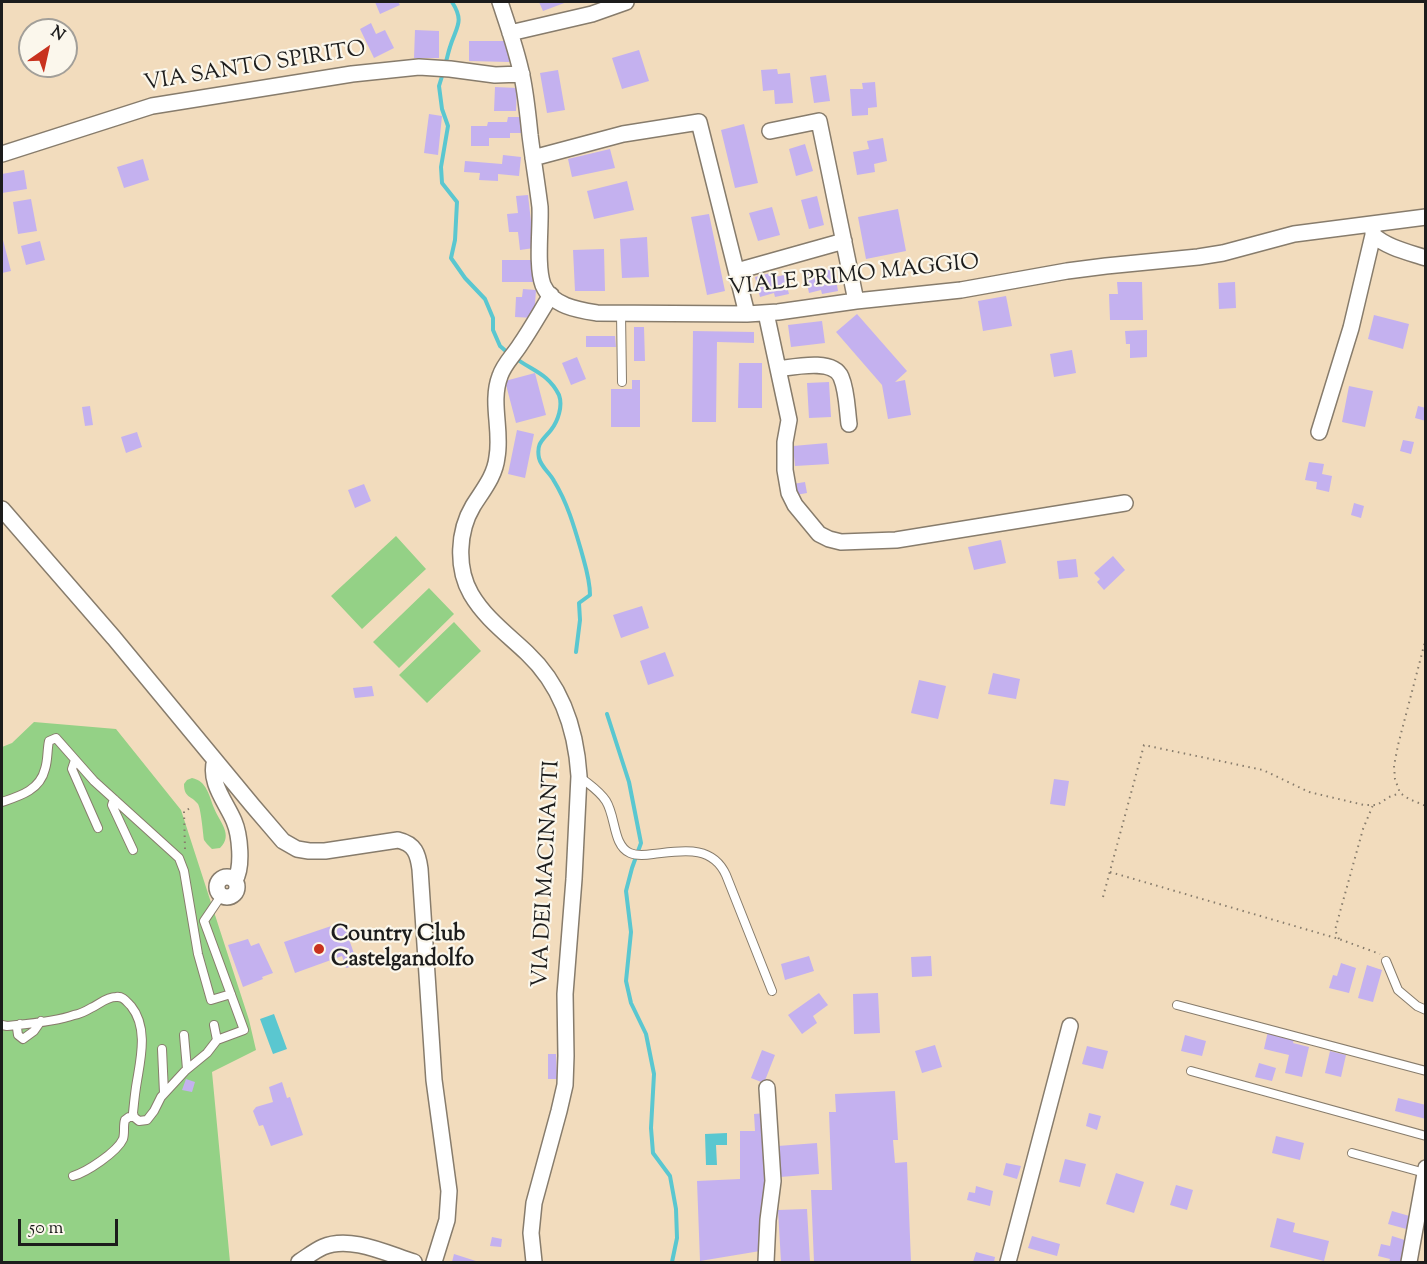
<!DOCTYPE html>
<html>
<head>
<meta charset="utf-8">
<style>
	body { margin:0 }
	#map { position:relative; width:1427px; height:1264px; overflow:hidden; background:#f2dcbd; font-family:"Sorts Mill Goudy",serif }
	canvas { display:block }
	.frame { position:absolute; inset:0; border:3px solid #1c1c1c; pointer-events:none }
	.north { position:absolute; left:18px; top:18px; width:60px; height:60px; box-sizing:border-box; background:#fbf7ec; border:2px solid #a29f99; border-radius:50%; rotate:34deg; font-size:16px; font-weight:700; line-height:24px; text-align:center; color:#1c1c1c }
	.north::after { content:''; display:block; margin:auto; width:21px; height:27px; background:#c8321e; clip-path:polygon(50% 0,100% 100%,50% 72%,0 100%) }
	.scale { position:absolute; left:18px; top:1219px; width:100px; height:27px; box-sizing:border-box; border:3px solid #1c1c1c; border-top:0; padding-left:8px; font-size:18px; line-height:21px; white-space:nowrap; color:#1c1c1c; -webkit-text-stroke:4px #fbf7ec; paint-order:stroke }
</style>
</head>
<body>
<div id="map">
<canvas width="1427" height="1264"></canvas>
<div class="frame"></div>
<div class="north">N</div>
<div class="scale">50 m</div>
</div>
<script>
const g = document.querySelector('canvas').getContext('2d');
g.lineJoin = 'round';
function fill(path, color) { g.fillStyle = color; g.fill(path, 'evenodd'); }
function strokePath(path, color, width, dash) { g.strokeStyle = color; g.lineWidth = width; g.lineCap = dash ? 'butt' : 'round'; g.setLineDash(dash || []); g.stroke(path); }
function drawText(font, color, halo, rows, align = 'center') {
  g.font = font + ' "Sorts Mill Goudy",serif'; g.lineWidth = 4.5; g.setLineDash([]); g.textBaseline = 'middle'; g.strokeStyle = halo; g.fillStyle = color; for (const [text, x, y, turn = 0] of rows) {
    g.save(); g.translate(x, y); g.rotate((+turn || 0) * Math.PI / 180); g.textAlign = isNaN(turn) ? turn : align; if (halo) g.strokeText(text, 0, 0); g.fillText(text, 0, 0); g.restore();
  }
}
const green = new Path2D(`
	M396 536 426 569 362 629 331 596Z
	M429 588 454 614 399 668 373 642Z
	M454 622 481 651 427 703 399 675Z
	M34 722 116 729 181 810 249 1020 256 1050 212 1072 230 1262H2V747L12 743Z
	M192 778C207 781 209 796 214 808 219 821 234 835 220 848L212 849 207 844 204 840C203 833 201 809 198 804 191 795 184 798 184 784L187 780Z`);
const water = new Path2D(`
	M274 1014 287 1049 273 1054 260 1019Z
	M727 1133V1145H716L717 1165H706L705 1134Z`);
const stream = new Path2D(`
	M445 65C447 59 448 53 450 47 456 27 465 22 452 2
	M443 73 439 86 442 109 448 126 441 167 442 183 457 202 455 240 451 258 465 278 485 299 493 318V330L500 346 508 353
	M514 357C532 371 548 373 559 395 563 406 558 421 551 430 543 440 536 443 539 458 541 467 550 473 554 481 567 502 574 526 581 550 585 565 590 579 590 595L579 603 580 620 576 652
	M607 714 629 782 641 843 632 868 626 891 631 932 626 981 631 1003 646 1034 654 1074 651 1128 653 1153 670 1176 676 1209 677 1238 672 1262`);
const building = new Path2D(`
	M375 2H398L400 5 380 14Z
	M539 2H567L543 11Z
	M371 23 376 34 385 30 394 48 374 58 360 29Z
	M415 30 439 31V58H414Z
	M469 41H509V62L469 61Z
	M639 50 649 81 622 89 612 58Z
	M777 69 778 74 790 73 793 103 775 104 774 90 763 91 761 70Z
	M558 70 565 110 547 113 540 73Z
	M826 75 830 101 814 103 810 77Z
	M875 82 877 107 868 108V115L852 116 850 89H863L862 83Z
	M495 87 517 88 516 111H494Z
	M429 114 442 116 438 155 424 153Z
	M508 117H522V133H510V138H489V146H471V126H487L488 122H507Z
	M744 124 758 183 735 188 721 130Z
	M883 138 887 161 874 164 875 172 857 175 853 152 869 149 867 141Z
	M805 144 813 171 796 176 789 149Z
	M610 149 615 168 572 177 568 159Z
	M503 155 521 157 519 176 498 174V181L479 180 480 173 464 172 465 161 502 164Z
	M143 159 149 180 124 188 117 167Z
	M24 170 27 189 2 193V174Z
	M627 181 634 210 594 219 587 191Z
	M528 195 534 248 520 250 518 232H509L507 214 518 213 516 196Z
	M817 196 824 225 809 229 801 200Z
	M31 199 37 231 18 234 13 202Z
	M772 207 780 235 758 241 749 213Z
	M898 209 906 251 866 259 858 217Z
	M709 214 725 291 707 295 691 217Z
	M2 236 11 271 2 273Z
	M647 237 649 277 622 278 620 239Z
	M40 241 45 260 26 265 21 246Z
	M604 249 605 291H575L573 250Z
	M502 260H533V282H502Z
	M821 266 822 271 834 268 838 291 822 294 821 290 809 293 804 270Z
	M774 272 775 277 784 275 789 294 775 297 774 293 760 297 755 277Z
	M1117 282H1142L1143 320H1110L1109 294H1118Z
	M1235 282 1236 308 1219 309 1218 283Z
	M523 289 536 290 534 318 515 317 516 297H522Z
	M1006 296 1012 326 983 331 978 301Z
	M857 314 907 371 895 382 905 380 911 415 888 419 882 385 836 332Z
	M1374 315 1409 324 1403 349 1368 339Z
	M822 321 825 343 791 347 788 325Z
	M634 327H644L645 361H634Z
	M1147 330V357L1130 358V344H1126L1125 331Z
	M693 331 754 332V343L717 342 716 422H692Z
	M586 336H615L616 347H586Z
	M1072 350 1076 373 1054 377 1050 354Z
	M577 357 586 379 571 385 562 363Z
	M739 363H762V408H738Z
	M535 373 546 415 516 423 505 381Z
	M632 380H640V427H611V389H632Z
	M829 382 831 417 809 418 807 383Z
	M1349 386 1373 391 1365 427 1342 422Z
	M90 406 93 425 85 426 82 407Z
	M1418 406 1426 408V421L1415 418Z
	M517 430 534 434 525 478 508 474Z
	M137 432 142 447 126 453 121 437Z
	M1403 440 1414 442 1411 454 1400 451Z
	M827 443 829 464 795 466 793 446Z
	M1309 462 1324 464 1322 474 1332 476 1329 492 1316 489 1317 482 1305 480Z
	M805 482 807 493 796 495 793 484Z
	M364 484 371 501 355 508 348 490Z
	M1354 503 1364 506 1361 518 1351 515Z
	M1001 540 1006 563 974 570 968 547Z
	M1113 556 1125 570 1104 590 1097 582 1100 579 1094 573Z
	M1076 559 1078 577 1059 579 1057 561Z
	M642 606 649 628 621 638 613 615Z
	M665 652 674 676 648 685 640 661Z
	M993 673 1020 679 1016 699 988 694Z
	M919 680 946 686 938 719 911 713Z
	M372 686 374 696 355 698 353 688Z
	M1054 779 1069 781 1065 806 1050 804Z
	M343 922 358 965 346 968 342 956 295 973 284 942Z
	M248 939 251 946 259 943 273 973 262 977 263 979 243 987 228 945Z
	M809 956 814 971 785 980 781 964Z
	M931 956 932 976 912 977 911 957Z
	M1341 963 1356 968 1349 993 1329 988 1333 975 1337 976Z
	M1367 965 1382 970 1373 1002 1358 998Z
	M819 993 828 1005 813 1016 817 1023 802 1034 788 1015Z
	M878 993 880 1033 854 1034 853 994Z
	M1268 1031 1295 1037 1293 1043 1309 1047 1302 1077 1285 1073 1289 1055 1264 1049Z
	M1185 1035 1206 1041 1202 1056 1181 1051Z
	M935 1045 942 1067 922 1073 915 1051Z
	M1087 1046 1108 1051 1103 1069 1082 1064Z
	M762 1050 775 1055 764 1083 751 1078Z
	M1330 1051 1346 1055 1341 1077 1325 1073Z
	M548 1054H556L557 1079H548Z
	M1259 1063 1276 1068 1272 1081 1255 1077Z
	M186 1079 195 1082 192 1092 182 1090Z
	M282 1082 287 1098 290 1097 303 1135 271 1146 263 1125 259 1126 253 1111 256 1107 273 1102 269 1087Z
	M895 1091 898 1140H893L895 1163 907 1162 911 1262H814L811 1190H832L829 1112H836L835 1094Z
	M1398 1098 1426 1105V1119L1395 1111Z
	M766 1113 768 1200 759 1223 760 1251 700 1261 697 1181 740 1179V1131H755L754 1114Z
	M1089 1113 1101 1116 1097 1130 1086 1126Z
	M1276 1136 1304 1143 1300 1160 1272 1153Z
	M817 1143 819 1174 780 1177 778 1146Z
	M1065 1159 1086 1164 1080 1187 1059 1182Z
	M1006 1163 1021 1166 1017 1179 1003 1175Z
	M1116 1173 1144 1182 1134 1213 1106 1204Z
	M1176 1185 1193 1190 1187 1210 1170 1205Z
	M976 1186 993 1191 990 1206 967 1200 969 1192 975 1193Z
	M807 1209 810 1262H781L778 1210Z
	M1392 1211 1413 1217 1410 1230 1388 1224Z
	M1277 1218 1295 1223 1293 1232 1329 1241 1324 1261 1270 1247Z
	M1032 1236 1060 1244 1057 1256 1028 1248Z
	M1392 1236 1408 1241 1402 1262H1389L1390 1259 1378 1256 1381 1244 1390 1246Z
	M492 1237 502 1239 501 1247 490 1246Z
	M976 1252 995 1257 994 1262H973Z
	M454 1254 479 1262H452Z`);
const path = new Path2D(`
	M1426 638 1398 745 1394 766 1395 779 1400 793 1409 799 1426 806
	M185 849 184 811 191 808
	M1110 872 1339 939 1380 954
	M1103 897 1144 745 1263 770 1309 792 1364 805H1377L1389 797 1400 793
	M1339 939 1335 930 1363 829 1373 805`);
const lane = new Path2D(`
	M621 313 622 382
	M75 760 72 769 98 828
	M579 776C588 784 599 790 606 801 616 817 613 846 630 853 637 856 646 855 653 854 681 851 712 844 726 875L772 991
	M114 799 112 805 133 850
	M2 802C20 796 40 790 45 769 48 760 47 750 49 741L56 738 94 781 179 858 184 871 198 954 211 1000 231 994
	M1386 961 1398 990 1417 1006 1426 1010
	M1177 1005 1426 1071
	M20 1024 17 1028 18 1035 23 1039 34 1031 41 1021
	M2 1025 7 1026C27 1024 55 1022 74 1015 80 1014 86 1011 91 1008 100 1004 106 997 116 997 123 996 126 1001 131 1006 148 1027 141 1057 137 1081 135 1092 134 1103 133 1113L134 1117 139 1121 147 1120 154 1111 161 1097 185 1071 207 1053 217 1040 214 1025
	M184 1035 187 1069
	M217 1040 244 1030 204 921 221 896
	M162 1049 164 1093
	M1191 1071 1426 1136
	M1352 1153 1425 1173
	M73 1176C87 1172 117 1152 123 1139 125 1133 123 1126 125 1120L129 1117H134`);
const street = new Path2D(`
	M500 2C508 26 517 51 522 76 526 95 528 115 530 135 533 159 537 183 540 207 541 228 536 266 543 285 552 306 578 310 597 313L747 314 778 312 856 301 961 290 1067 271 1106 266 1198 257 1223 253 1294 234 1426 217
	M510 33 592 14 626 2
	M770 131 819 121 856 301
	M2 154 152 106 352 74 419 67 450 69 495 75 522 74
	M533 158 623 134 699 122 747 314
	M1373 228V235C1388 248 1408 252 1426 258
	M737 271 844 241
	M766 313 789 420 785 442V470L789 493 795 505 819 534 829 539 841 542 896 540 1125 503
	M778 369C794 367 833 358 841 377 847 391 847 409 849 424
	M1319 432 1351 328 1373 235
	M2 509 114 638 253 806 283 841 297 849 309 851H325L398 840C415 844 418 854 420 869L434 1080 449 1191 447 1220 434 1262
	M215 760C208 782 226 802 234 821 240 835 243 867 235 880
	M217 887a10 10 0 1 1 20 0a10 10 0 1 1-20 0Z
	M299 1262C307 1257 314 1251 323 1247 350 1235 388 1254 414 1262
	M534 1262 531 1233 534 1203 559 1111 565 1085 566 1056 565 994 574 879 579 776C576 729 562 686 527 653 507 634 485 618 471 594 456 568 458 531 473 506 483 490 495 476 497 457 502 430 490 402 500 376 504 364 513 356 520 345 531 329 541 311 551 295
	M766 1262 768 1220 773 1181 767 1088
	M1008 1262 1070 1026
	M1409 1262 1426 1168`);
const markers = [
	[319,949,6,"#c8321e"]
];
const streetNames = [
	["VIA SANTO SPIRITO",255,68,-9],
	["VIALE PRIMO MAGGIO",854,277,-6],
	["VIA DEI MACINANTI",548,874,-87]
];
const poiNames = [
	["Country Club",331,936],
	["Castelgandolfo",331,961]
];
fill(green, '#94d186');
fill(water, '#5ac7d0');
strokePath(stream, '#5ac7d0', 4);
fill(building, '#c4b1ef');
strokePath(lane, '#877c6c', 10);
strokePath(street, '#877c6c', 18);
strokePath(path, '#877c6c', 2, [1.5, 4.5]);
strokePath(lane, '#fff', 8);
strokePath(street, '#fff', 15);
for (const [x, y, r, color] of markers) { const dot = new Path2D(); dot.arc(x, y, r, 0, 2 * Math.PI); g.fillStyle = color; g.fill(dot); strokePath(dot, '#fbf7ec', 2); }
drawText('22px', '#1c1c1c', '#fbf7ec', streetNames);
drawText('bold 22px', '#1c1c1c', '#fbf7ec', poiNames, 'left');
</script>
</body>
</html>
